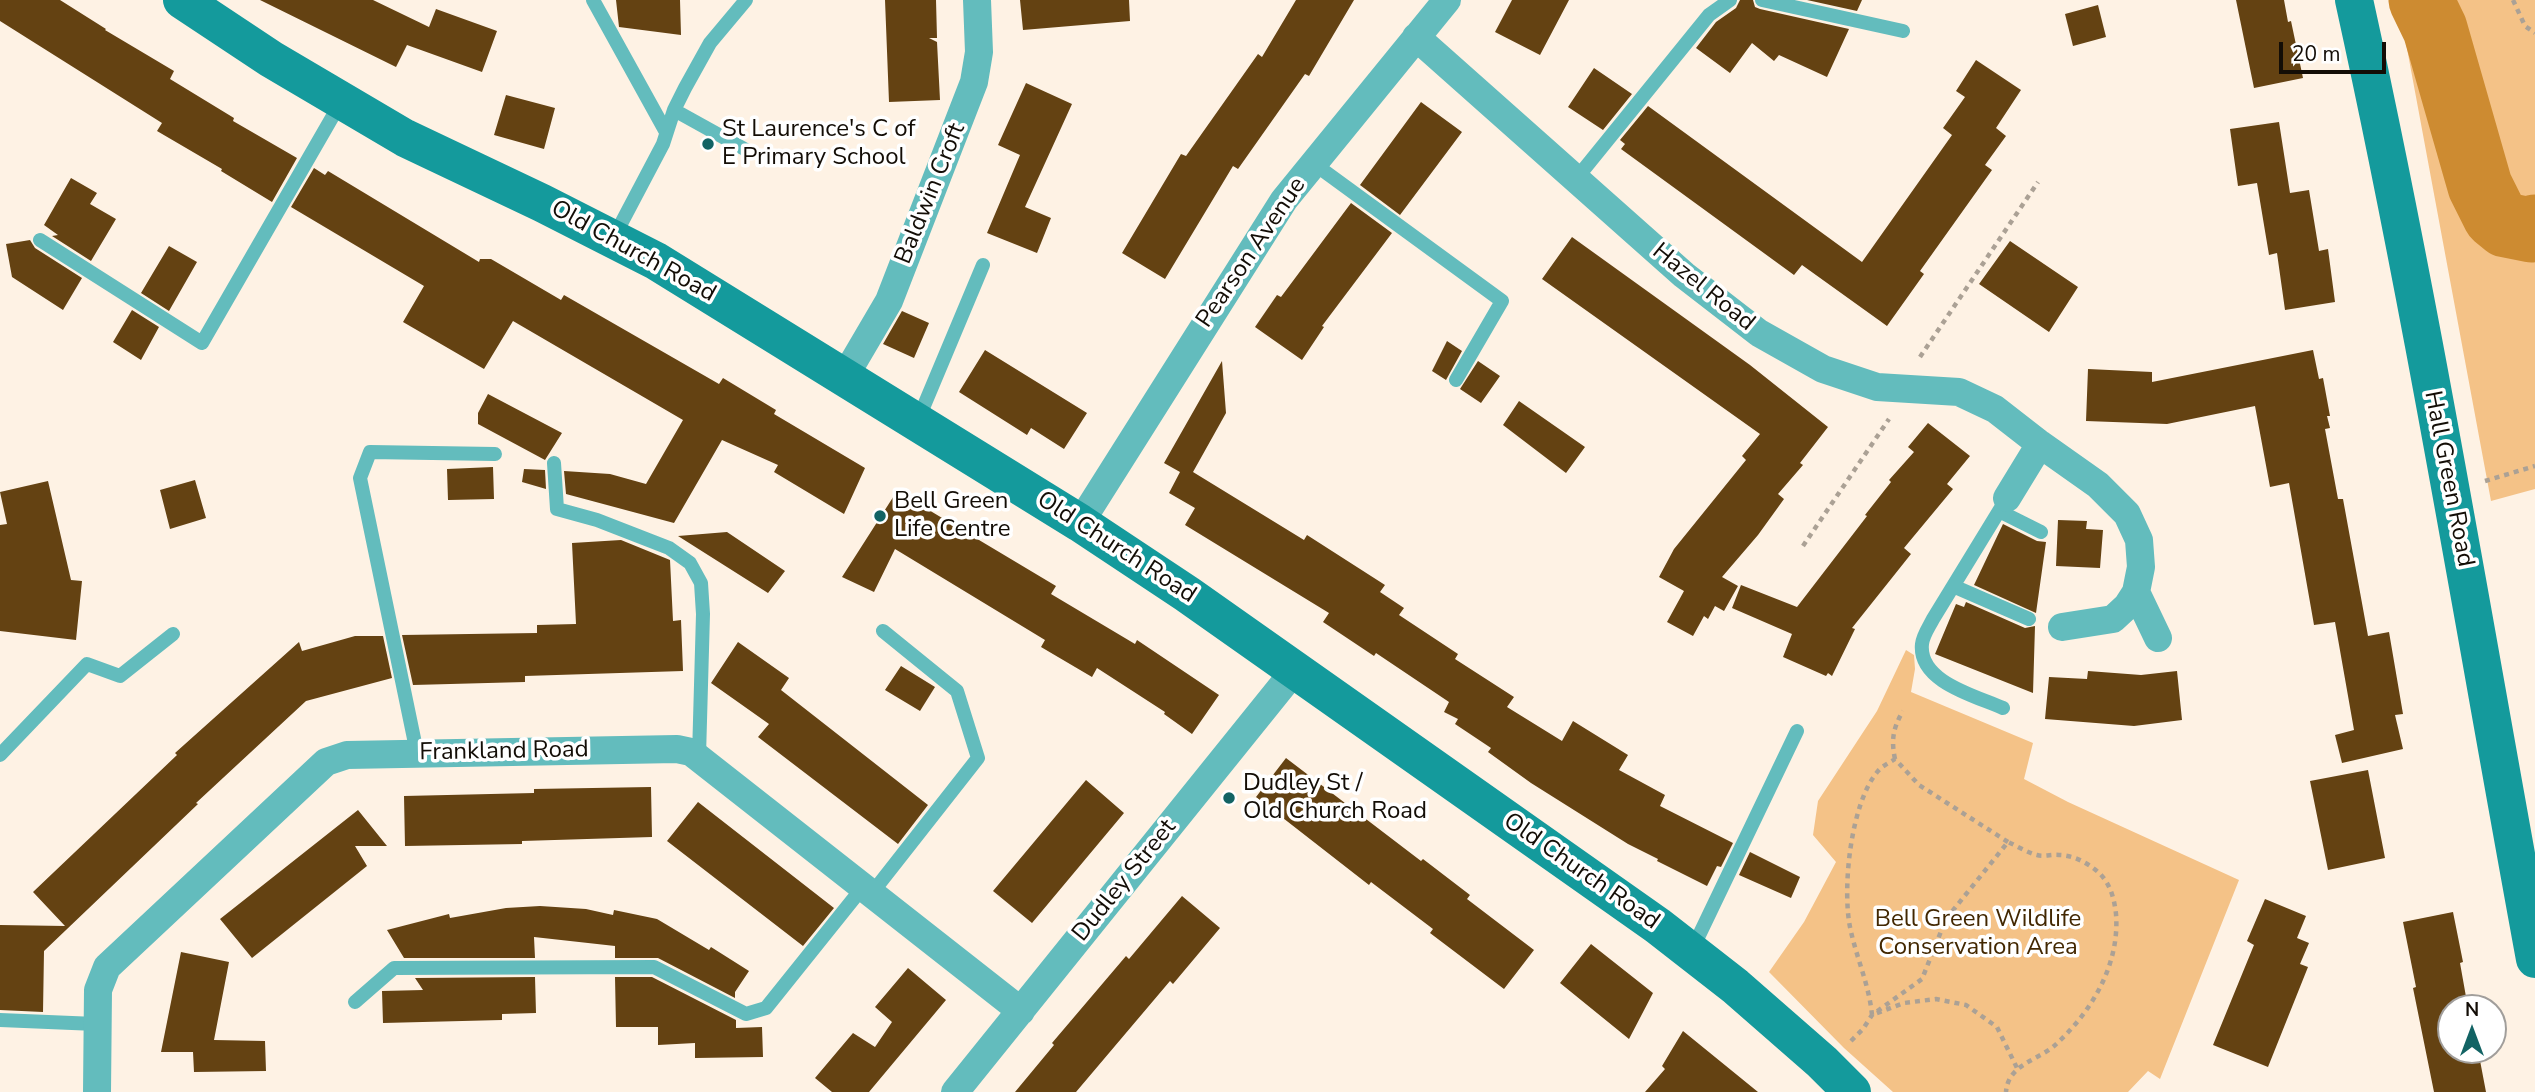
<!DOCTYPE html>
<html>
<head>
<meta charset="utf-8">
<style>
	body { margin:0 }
	#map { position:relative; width:2535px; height:1092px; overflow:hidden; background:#fef2e4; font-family:"Nunito Sans",sans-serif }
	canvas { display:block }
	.north { position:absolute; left:2437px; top:994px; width:70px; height:70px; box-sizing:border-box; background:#fff; border:2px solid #a19e9b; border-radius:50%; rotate:0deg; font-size:19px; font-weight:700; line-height:28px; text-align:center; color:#130d06 }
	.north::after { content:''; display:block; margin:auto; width:24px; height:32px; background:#126364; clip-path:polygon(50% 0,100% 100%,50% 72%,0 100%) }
	.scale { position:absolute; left:2279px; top:42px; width:107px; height:32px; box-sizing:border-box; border:4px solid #130d06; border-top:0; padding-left:9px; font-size:21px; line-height:24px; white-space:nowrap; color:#130d06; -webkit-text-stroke:5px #fff; paint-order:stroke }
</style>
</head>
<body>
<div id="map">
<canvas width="2535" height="1092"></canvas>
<div class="north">N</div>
<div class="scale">20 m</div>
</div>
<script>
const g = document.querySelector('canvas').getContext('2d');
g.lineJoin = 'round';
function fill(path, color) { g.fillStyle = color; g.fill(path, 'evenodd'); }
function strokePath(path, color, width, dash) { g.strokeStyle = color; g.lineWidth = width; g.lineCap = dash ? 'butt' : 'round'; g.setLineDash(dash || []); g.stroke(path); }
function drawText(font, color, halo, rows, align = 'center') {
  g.font = font + ' "Nunito Sans",sans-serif'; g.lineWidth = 7; g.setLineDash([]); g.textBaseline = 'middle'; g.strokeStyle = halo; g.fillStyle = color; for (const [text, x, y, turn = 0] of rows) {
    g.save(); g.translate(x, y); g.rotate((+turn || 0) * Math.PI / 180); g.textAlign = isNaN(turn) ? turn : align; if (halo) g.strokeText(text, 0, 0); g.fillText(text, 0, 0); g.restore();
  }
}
const green = new Path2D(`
	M2398 0H2535V489L2491 501Z
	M1906 650 1914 655 1915 669 1911 692 2033 743 2024 779 2068 802 2239 880 2160 1079 2148 1071 2128 1092H1893L1844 1048 1769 972 1804 922 1836 862 1813 835 1818 801 1877 711Z`);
const river = new Path2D(`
	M2421 0 2435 29 2480 186 2495 216 2506 225 2531 230 2535 227`);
const building = new Path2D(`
	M0 0H60L106 29 105 30 174 71 170 79 234 118 233 121 297 158 272 202 221 171 222 169 157 131 162 123 0 21Z
	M260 0H373L429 27 436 9 497 31 482 72 407 45 396 67Z
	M616 0H680L681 35 619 27Z
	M885 0H936L937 38H929L937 42 940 100 889 102Z
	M1020 0H1129L1130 21 1023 30Z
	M1296 0H1354L1309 76 1305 74 1238 169 1233 166 1165 279 1122 253 1181 154 1186 156 1258 54 1262 57Z
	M1512 0H1569L1540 55 1495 32Z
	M1740 0H1753L1755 7 1760 9 1849 29 1827 77 1779 55 1774 61 1752 43 1730 73 1696 48 1716 22 1736 8Z
	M1807 0H1862L1857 11Z
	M2236 0H2284L2288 22 2291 21 2303 78 2254 88Z
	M2098 5 2106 37 2073 46 2065 14Z
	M1976 60 2021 90 1996 128 2006 136 1985 165 1992 170 1920 271 1924 274 1887 326 1802 265 1794 275 1621 149 1625 144 1620 140 1648 106 1862 262 1952 135 1943 128 1965 97 1956 91Z
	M1594 68 1632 94 1603 130 1568 107Z
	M1026 83 1072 104 1025 207 1051 218 1037 253 987 233 1020 155 998 145Z
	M506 95 555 108 544 149 494 135Z
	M1421 102 1462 132 1400 215 1360 185Z
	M2279 122 2290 193 2309 190 2319 251 2328 249 2335 302 2285 310 2277 253 2269 255 2257 183 2238 186 2230 129Z
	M314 168 325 175 328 171 479 262 480 259H491L561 300 564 295 719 384 723 378 776 410 774 414 865 468 844 514 774 472 778 465 722 440 674 523 566 494 564 471 610 474 646 484 683 420 513 321 484 369 403 322 424 286 291 207Z
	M71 178 97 193 90 204 116 219 91 261 52 236 58 235 44 225Z
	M1351 203 1392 233 1322 326 1324 327 1302 360 1255 327 1277 295 1281 297Z
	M1572 237 1750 365 1828 427 1800 463 1803 465 1778 494 1784 499 1758 535 1722 577 1738 586 1724 611 1715 606 1708 619 1704 616 1693 636 1667 622 1684 591 1659 577 1674 549 1746 460 1742 456 1760 434 1542 279Z
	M30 240 35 248 82 278 63 310 12 277 6 244Z
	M2010 241 2078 287 2049 332 1979 284Z
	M169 246 197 262 169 311 141 293Z
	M132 310 159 327 141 360 113 342Z
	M902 311 929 323 914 358 883 344Z
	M1447 341 1462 351 1446 380 1432 371Z
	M985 350 1087 413 1064 449 1031 428 1027 435 959 392Z
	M2313 350 2319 379 2323 378 2330 416H2327L2330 428 2325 429 2338 499H2343L2368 636 2389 632 2403 714 2395 715 2403 749 2342 763 2335 735 2354 730 2335 622 2314 625 2289 483 2270 487 2255 406 2167 424 2086 421 2088 369 2152 372V382Z
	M1222 361 1226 413 1193 472 1304 540 1307 535 1385 585 1380 592 1404 608 1399 615 1458 654 1455 659 1514 697 1507 707 1562 741 1573 721 1628 755 1619 770 1665 795 1660 806 1733 843 1721 867 1717 866 1707 886 1657 861 1658 859 1628 844 1531 783 1488 752 1491 748 1455 724 1458 719 1444 712 1449 702 1376 653 1374 656 1323 622 1329 613 1185 525 1195 508 1169 493 1180 472 1164 463Z
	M1478 361 1500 376 1481 403 1460 389Z
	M488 394 562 433 545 460 478 424V413Z
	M1519 401 1585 447 1566 473 1503 425Z
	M1928 423 1970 456 1947 484 1953 489 1904 548 1911 554 1852 628 1855 629 1832 676 1828 673 1826 676 1783 657 1792 634 1732 608 1741 585 1797 607 1867 516 1865 515 1891 482 1889 480 1914 452 1908 447Z
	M493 467 494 499 448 500 447 469Z
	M524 469 545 470 546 489 522 482Z
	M195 480 206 518 170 529 160 490Z
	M48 481 71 580 82 581 76 640 0 631V525L7 524 0 492Z
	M897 491 1056 586 1051 594 1135 644 1137 640 1219 695 1192 734 1164 714 1165 712 1097 668 1092 677 1041 647 1045 640 895 549 874 592 842 577Z
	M2058 520 2087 521 2086 529 2103 530 2100 568 2056 566Z
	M2003 524 2037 541 2046 542 2036 613 1974 585Z
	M727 532 785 571 768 593 678 536Z
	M621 540 670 560 673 621 681 620 683 671 525 676V682L413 685 402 635 537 633V625L576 624 572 543Z
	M1966 602 2025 628 2035 626 2033 693 1935 654 1956 604 1964 607Z
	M355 636H383L392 678 306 701 196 803 198 804 44 951 43 1012 0 1010V925L65 926 33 892 177 755 175 753 299 642 302 651Z
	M738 642 789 678 781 690 928 805 898 844 758 737 769 724 711 683Z
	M901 666 935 687 920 711 885 690Z
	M2088 671 2141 675 2177 671 2182 720 2134 726 2045 719 2049 677 2087 679Z
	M1286 758 1421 861 1423 859 1470 895 1467 899 1534 950 1504 989 1430 933 1433 929 1371 882 1369 885 1256 797Z
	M2368 770 2385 858 2328 870 2310 781Z
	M1086 780 1124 813 1032 923 993 891Z
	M651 787 652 837 522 841V844L405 846 404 796 534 793V789Z
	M698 802 834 908 803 946 667 841Z
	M358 810 387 846H355L367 866 252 958 220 919Z
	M1750 852 1800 877 1791 898 1739 875Z
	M1182 896 1220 928 1173 984 1170 981 1076 1092H1015L1054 1045 1052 1043 1126 956 1129 959Z
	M2265 899 2306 916 2297 938 2309 943 2300 964 2308 967 2268 1067 2213 1045 2254 945 2247 941Z
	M540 906 586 909 613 915 614 910 657 919 709 950 711 947 749 971 735 992V998L658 958H615V946L534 937 535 958H404L387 930 449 914 450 918 506 908Z
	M2453 912 2463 962 2460 963 2468 1008H2451V1050H2478L2486 1092H2434L2413 988 2416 987 2403 922Z
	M1591 944 1653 993 1629 1039 1560 983Z
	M181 952 229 962 214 1040 265 1041 266 1071 194 1072 193 1052H161Z
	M908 968 946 1000 869 1092H832L815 1078 853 1033 875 1047 892 1022 875 1007Z
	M535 977 536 1013 502 1014V1020L383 1023 382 991 423 990 415 978Z
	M615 977H652L736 1020V1028L762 1027 763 1057 695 1058V1043L658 1045V1027H616Z
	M1683 1031 1758 1092H1645L1665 1069 1662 1066Z`);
const path = new Path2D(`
	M2513 0 2525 26 2535 33
	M1920 357 2038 182
	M2485 481 2535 466
	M1803 546 1889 419
	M1895 759C1891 740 1893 728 1903 711
	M2008 842 1919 785 1895 759C1889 763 1882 766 1878 771 1851 802 1842 887 1850 927 1856 957 1869 984 1872 1015L1904 1003 1936 999 1966 1005 1997 1027 2017 1068
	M1851 1041 1863 1029 1872 1015 1922 979 1946 919 2008 842C2017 846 2028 853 2037 855 2044 857 2052 854 2059 855 2071 855 2084 861 2093 868 2109 879 2114 896 2116 914 2120 965 2091 1013 2054 1046 2036 1061 2008 1065 2006 1092`);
const lane = new Path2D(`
	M593 0 666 132
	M1762 0 1903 31
	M674 110 748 151
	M1313 163 1502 301 1456 380
	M1576 179 1709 15 1730 0
	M614 237 663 144 674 110 685 88 710 43 746 0
	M40 240 202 343 341 102
	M918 420 983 265
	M554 463 557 509 597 520 669 548 690 563 701 583 703 614 699 756
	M1999 511 2041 532
	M1953 586 2029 619
	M2003 708C1976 696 1918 682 1922 644 1923 635 1929 627 1933 619L2007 498
	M417 753 360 478 370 452 495 454
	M0 755 87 664 120 676 173 634
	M872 893 978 758 957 691 883 631
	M1692 950 1797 731
	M355 1002 394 968 654 967 746 1014 766 1008 863 887
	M0 1020 96 1024`);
const street = new Path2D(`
	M1416 37 1684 275 1759 333 1823 369 1877 387 1959 392 1995 409 2040 444 2098 485 2127 514 2139 540 2141 567 2136 592 2127 606 2113 619 2062 627
	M845 376 889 301 974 82 979 52 977 0
	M2007 498 2040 444
	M1080 523 1284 200 1447 0
	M2136 592 2158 638
	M97 1092 98 990 107 967 326 762 347 755 677 749 691 752 1021 1011
	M955 1092 1295 670`);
const secondary = new Path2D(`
	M182 0 271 59 405 138 542 203 656 261 1080 523 1187 594 1658 926 1735 986 1822 1062 1852 1092
	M2354 0C2424 317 2476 639 2535 959`);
const markers = [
	[708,144,7,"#126364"],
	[880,516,7,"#126364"],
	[1229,798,7,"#126364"]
];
const poiNames = [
	["St Laurence's C of",722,130],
	["E Primary School",722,158],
	["Bell Green",894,502],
	["Life Centre",894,530],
	["Dudley St /",1243,784],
	["Old Church Road",1243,812]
];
const streetNames = [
	["Baldwin Croft",931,194,-68],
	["Old Church Road",633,252,29],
	["Pearson Avenue",1252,253,-56],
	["Hazel Road",1703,288,39],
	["Hall Green Road",2448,479,79],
	["Old Church Road",1116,548,33],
	["Frankland Road",504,752,-1],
	["Old Church Road",1581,872,35],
	["Dudley Street",1125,881,-51]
];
const parkNames = [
	["Bell Green Wildlife",1978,920],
	["Conservation Area",1978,948]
];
fill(green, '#f4c287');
strokePath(river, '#cd8b31', 65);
fill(building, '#644212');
strokePath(path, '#aba195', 4.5, [5, 5]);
strokePath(lane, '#63bcbd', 14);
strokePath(street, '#63bcbd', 28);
strokePath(secondary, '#149a9c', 38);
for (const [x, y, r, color] of markers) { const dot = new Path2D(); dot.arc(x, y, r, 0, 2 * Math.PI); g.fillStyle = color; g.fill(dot); strokePath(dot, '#fff', 2.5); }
drawText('24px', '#130d06', '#fff', poiNames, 'left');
drawText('24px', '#130d06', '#fff', streetNames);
drawText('24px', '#422701', '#fff', parkNames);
</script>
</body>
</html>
